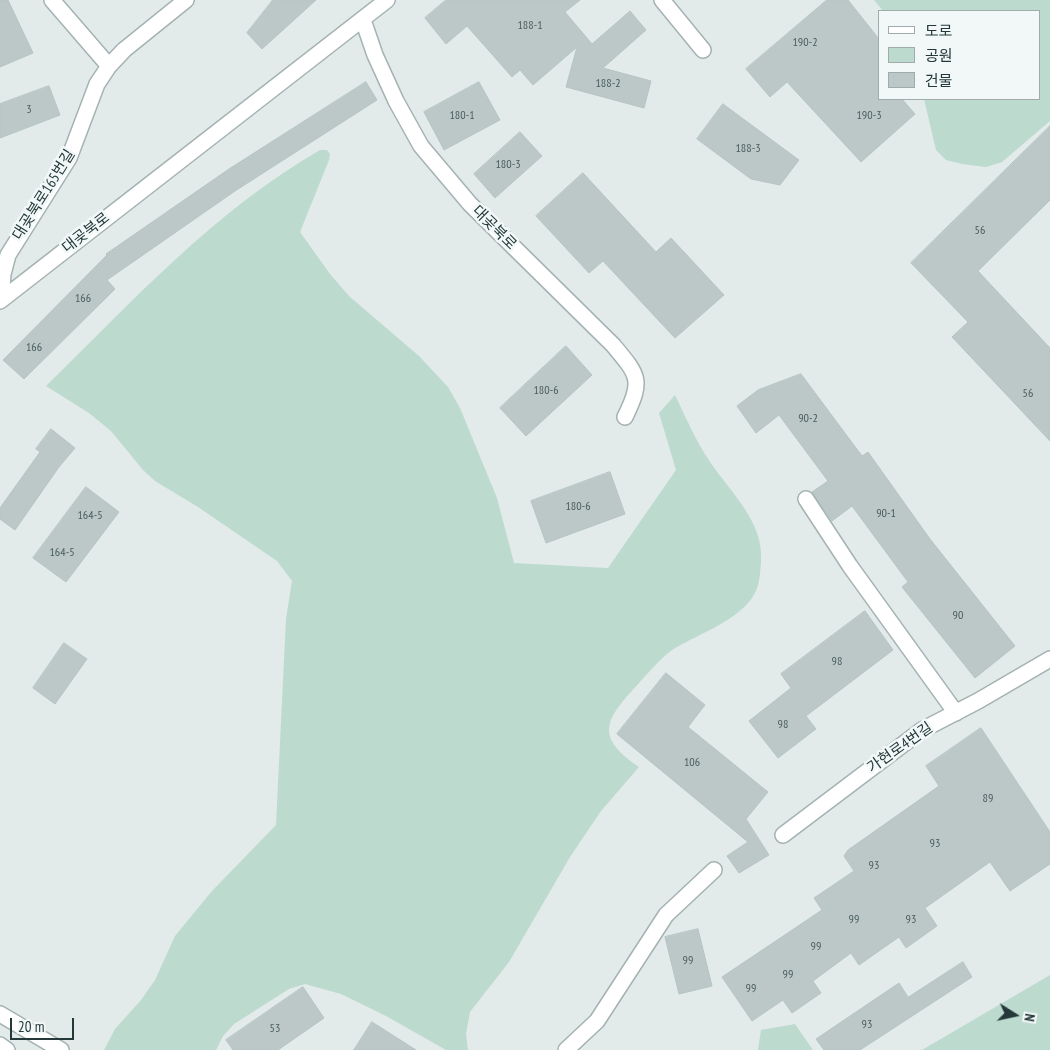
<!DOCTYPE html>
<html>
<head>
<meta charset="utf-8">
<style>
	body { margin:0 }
	#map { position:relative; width:1050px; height:1050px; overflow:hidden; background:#e2ebea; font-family:"PT Sans Narrow","Noto Sans KR",sans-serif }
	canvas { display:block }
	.legend { position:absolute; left:878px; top:10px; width:162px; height:90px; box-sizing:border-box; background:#f2f8f7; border:1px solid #a0abab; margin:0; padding:6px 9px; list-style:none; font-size:15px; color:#24383a }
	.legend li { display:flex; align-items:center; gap:10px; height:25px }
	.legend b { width:25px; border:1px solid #a0abab }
	.north { position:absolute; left:990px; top:990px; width:50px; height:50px; -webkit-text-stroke:4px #f2f8f7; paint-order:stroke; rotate:100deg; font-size:14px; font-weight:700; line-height:20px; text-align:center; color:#24383a }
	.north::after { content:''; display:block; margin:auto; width:18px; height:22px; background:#24383a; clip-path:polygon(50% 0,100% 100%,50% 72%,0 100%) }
	.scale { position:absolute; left:10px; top:1018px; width:64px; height:22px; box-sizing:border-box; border:2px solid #24383a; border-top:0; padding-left:6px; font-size:15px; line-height:18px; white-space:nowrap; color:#24383a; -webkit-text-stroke:4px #f2f8f7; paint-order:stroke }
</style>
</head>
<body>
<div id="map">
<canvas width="1050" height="1050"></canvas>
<ul class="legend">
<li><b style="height:6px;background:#fff"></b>도로</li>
<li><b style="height:14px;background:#bddacf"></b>공원</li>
<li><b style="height:14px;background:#bbc8c7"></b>건물</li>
</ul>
<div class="north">N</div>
<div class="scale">20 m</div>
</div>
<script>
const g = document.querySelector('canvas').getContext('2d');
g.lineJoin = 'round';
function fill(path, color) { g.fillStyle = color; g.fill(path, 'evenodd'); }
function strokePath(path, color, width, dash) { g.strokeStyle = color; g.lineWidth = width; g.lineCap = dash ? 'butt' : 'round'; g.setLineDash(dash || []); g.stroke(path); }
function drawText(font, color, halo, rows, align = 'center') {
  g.font = font + ' "PT Sans Narrow","Noto Sans KR",sans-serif'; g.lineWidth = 5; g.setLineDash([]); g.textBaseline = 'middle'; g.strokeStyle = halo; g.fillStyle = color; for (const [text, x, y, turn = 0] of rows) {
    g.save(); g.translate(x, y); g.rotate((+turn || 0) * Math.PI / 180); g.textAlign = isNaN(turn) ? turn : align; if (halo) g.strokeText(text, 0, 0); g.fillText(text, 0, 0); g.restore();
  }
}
const green = new Path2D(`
	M874 0H1050V121L1002 162 986 167 962 164 946 160 936 150 924 99H1039V11H883Z
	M320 150H327L330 154 329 160 300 232 330 274 349 296 419 356 448 387 460 408 497 498 514 563 608 568 676 470 659 413 675 395C686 418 696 441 710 462 731 493 764 522 761 561 760 578 759 591 748 603 732 622 698 635 677 647 663 655 650 671 639 683 607 718 592 735 639 767L601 811 570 857 509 962 470 1012 466 1034 468 1050H446L386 1016 341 994 305 984 289 989 234 1024 223 1036 216 1050H104L115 1029 141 1000 155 980 175 936 212 891 276 825 286 619 292 581 277 561 198 507 155 481 143 470 111 431 89 413 46 386C133 301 213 212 320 150Z
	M1050 975V1050H922Z
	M795 1024 813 1050H758L761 1030Z`);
const building = new Path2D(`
	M0 0H8L33 53 0 67Z
	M273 0H316L262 49 247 33Z
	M446 0H580L565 12 592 44 630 11 646 30 603 68 651 81 644 108 566 87 577 47 533 85 520 70 512 77 467 26 446 44 425 18Z
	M827 0H848L879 39V99H902L915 114 861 162 787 82 770 97 746 69Z
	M366 82 377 100 235 191 107 280 115 289 24 379 3 360 107 255 106 254 229 169Z
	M479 82 500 120 444 150 424 112Z
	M49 86 60 115 0 138V104Z
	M723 104 799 160 780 185 751 179 697 139Z
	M1050 126V200L978 271 1050 348V441L952 337 968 322 911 263Z
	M520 132 542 156 495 198 474 174Z
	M583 173 656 252 671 238 724 295 675 338 603 261 589 273 536 216Z
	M566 346 592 375 526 436 500 408Z
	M801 374 862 456 868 452 930 539 1015 646 975 678 902 587 908 582 852 506 832 521 812 492 828 481 779 415 756 433 737 406 758 390Z
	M51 429 75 448 59 467 15 530 0 519V508L40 452 36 449Z
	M610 472 625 514 546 543 531 501Z
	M86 487 119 512 66 582 33 558Z
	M865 611 893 650 806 716 816 729 778 758 749 721 791 688 781 674Z
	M64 643 87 659 55 704 33 688Z
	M666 673 705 705 688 727 768 792 746 819 769 855 739 873 727 856 748 842 617 734Z
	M981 728 1050 832V864L1010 891 990 862 925 908 937 926 906 948 899 937 859 965 851 953 813 981 821 993 792 1013 783 1000 752 1021 722 977 822 910 814 898 854 871 844 856 848 850 939 786 926 766Z
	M698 929 712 986 679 994 665 937Z
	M963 962 972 977 860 1050H824L816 1039 899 983 908 997Z
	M303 987 324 1018 278 1050H233L226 1040Z
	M372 1022 416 1050H354Z`);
const minor = new Path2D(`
	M52 0 109 66
	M662 0 703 50
	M363 20 375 55 396 101 421 146 470 204 613 345C639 376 643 380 625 417
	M1 300 3 274 8 255 69 158 97 84 109 66 124 50 186 0
	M0 301 387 0
	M806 499 850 566 956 713
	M783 835 922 730 978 701 1050 659
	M0 1014 61 1050
	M0 1045 7 1050
	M566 1050 597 1021 666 915 714 870`);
const numberNames = [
	["188-1",530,26],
	["190-2",805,43],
	["188-2",608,84],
	["3",29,110],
	["180-1",462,116],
	["190-3",869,116],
	["188-3",748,149],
	["180-3",508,165],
	["56",980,231],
	["166",83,299],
	["166",34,348],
	["180-6",546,391],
	["56",1028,394],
	["90-2",808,419],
	["180-6",578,507],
	["90-1",886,514],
	["164-5",90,516],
	["164-5",62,553],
	["90",958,616],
	["98",837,662],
	["98",783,725],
	["106",692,763],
	["89",988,799],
	["93",935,844],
	["93",874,866],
	["99",854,920],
	["93",911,920],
	["99",816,947],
	["99",688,961],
	["99",788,975],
	["99",751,989],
	["93",867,1025],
	["53",275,1029]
];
const streetNames = [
	["대곶북로165번길",44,195,-58],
	["대곶북로",494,228,45],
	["대곶북로",86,233,-38],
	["가현로4번길",900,748,-35]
];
fill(green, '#bddacf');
fill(building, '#bbc8c7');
strokePath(building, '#b5c4c3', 1);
strokePath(minor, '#a5b2b2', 18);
strokePath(minor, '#fff', 15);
drawText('12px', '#4a5c5d', null, numberNames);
drawText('15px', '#24383a', '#f2f8f7', streetNames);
</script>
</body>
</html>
